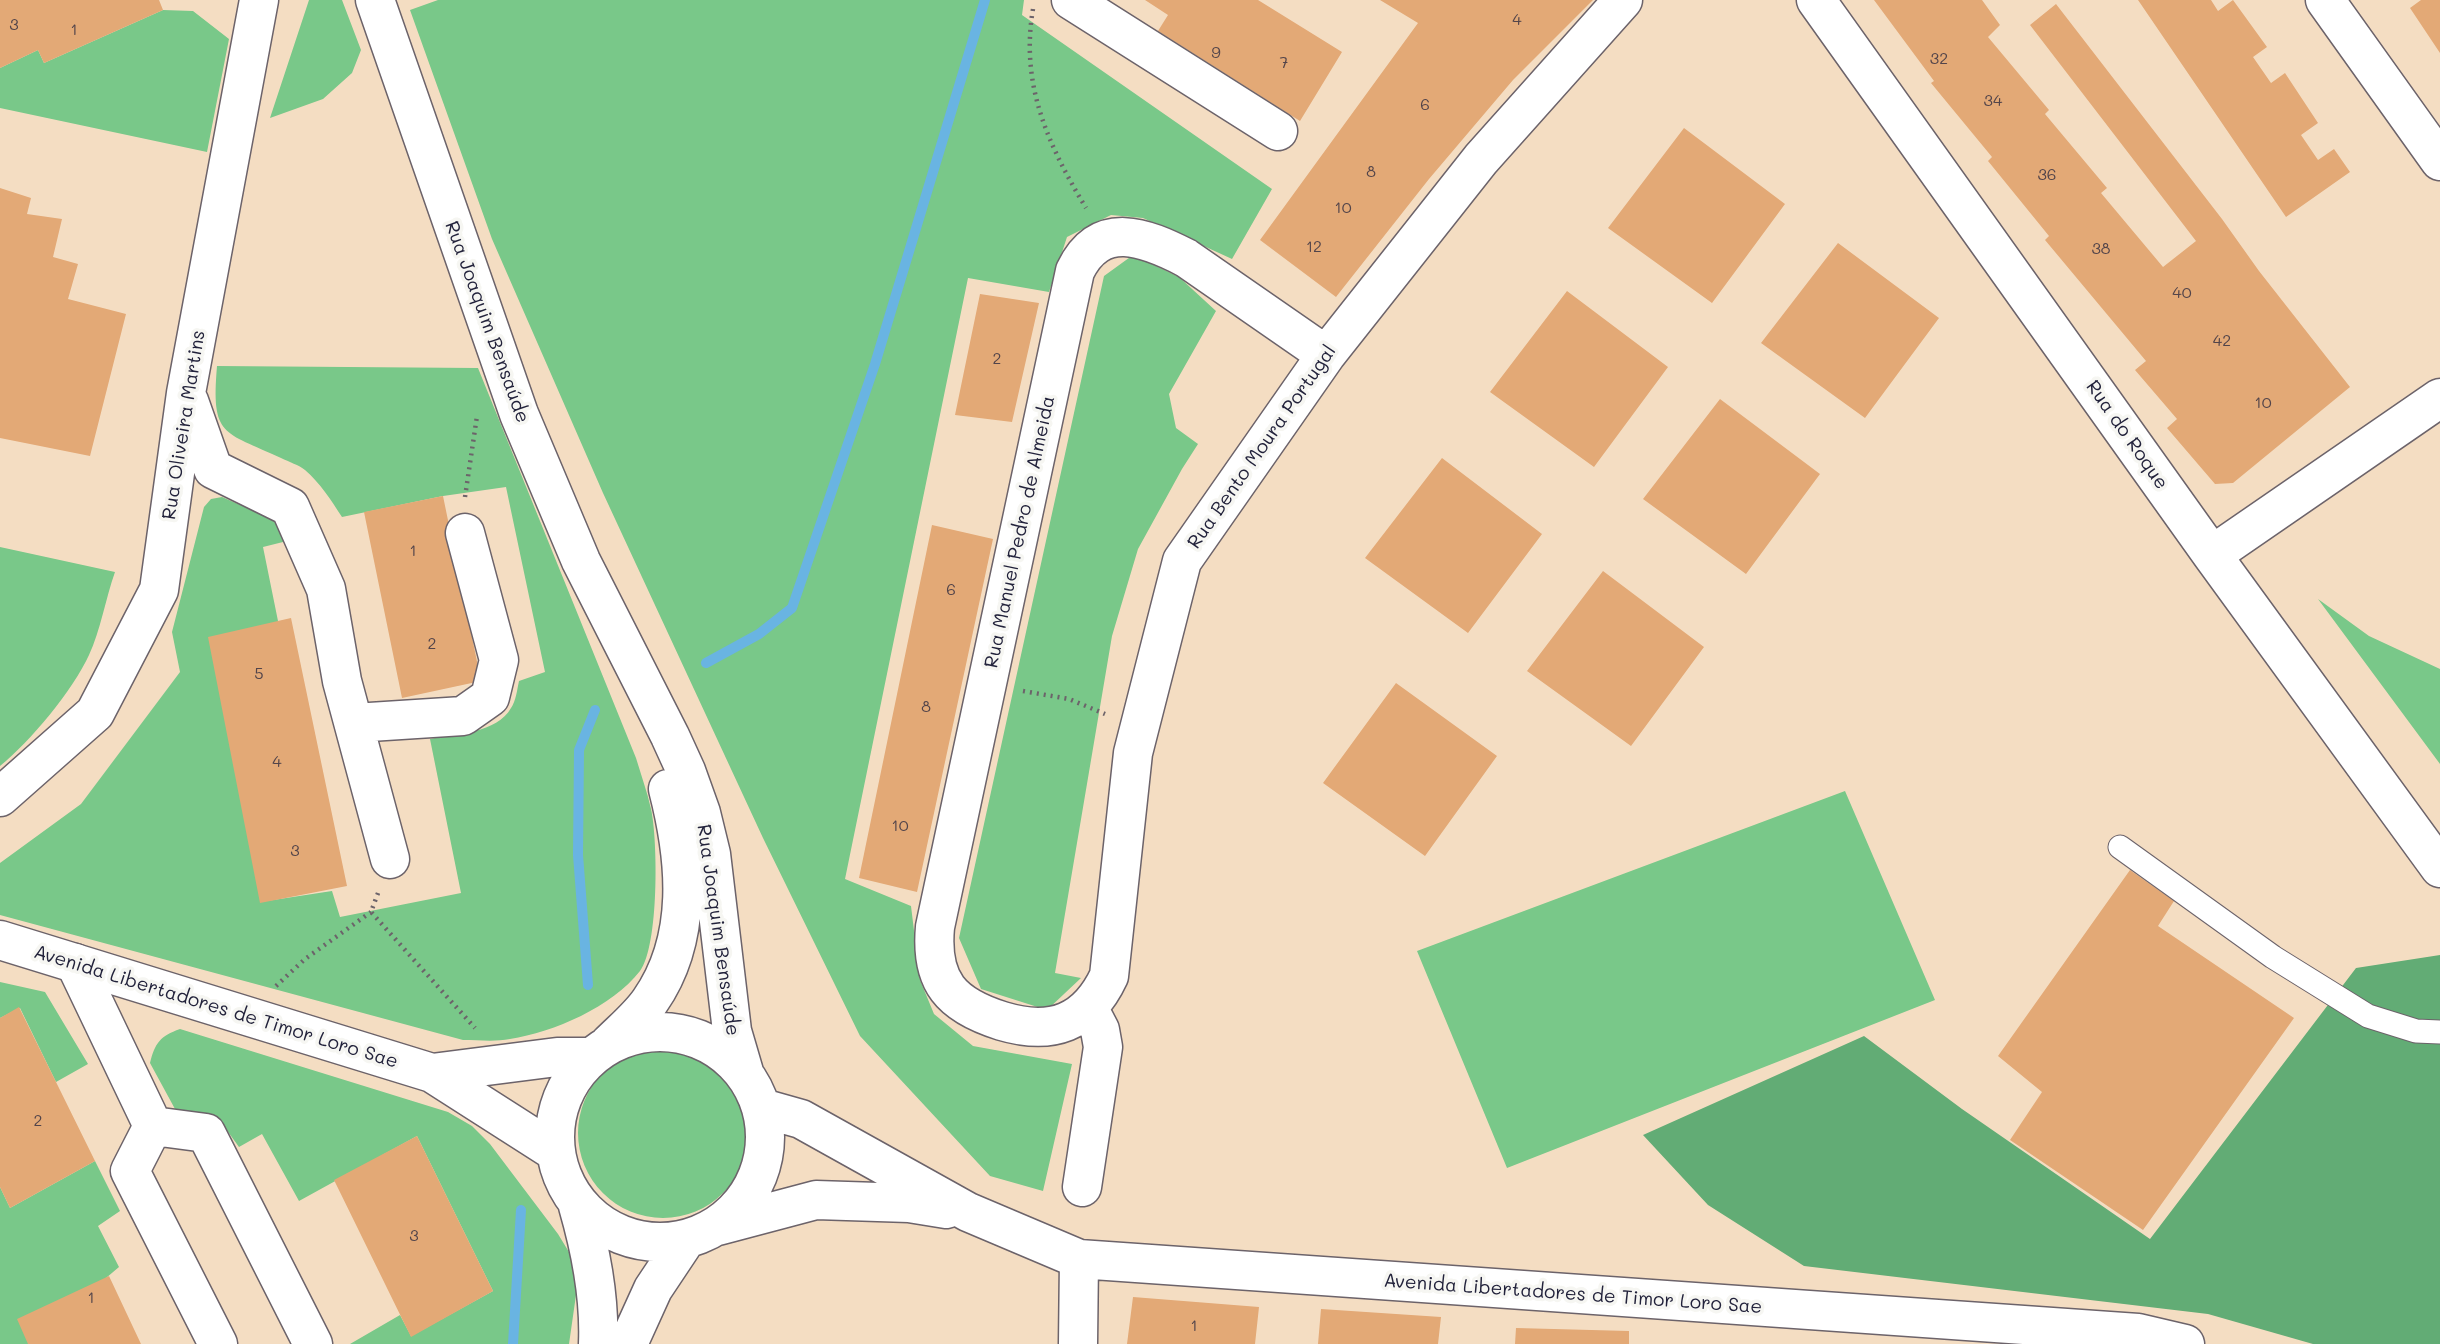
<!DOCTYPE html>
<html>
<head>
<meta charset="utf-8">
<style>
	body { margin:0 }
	canvas { display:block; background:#f4ddc2 }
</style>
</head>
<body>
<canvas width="2440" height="1344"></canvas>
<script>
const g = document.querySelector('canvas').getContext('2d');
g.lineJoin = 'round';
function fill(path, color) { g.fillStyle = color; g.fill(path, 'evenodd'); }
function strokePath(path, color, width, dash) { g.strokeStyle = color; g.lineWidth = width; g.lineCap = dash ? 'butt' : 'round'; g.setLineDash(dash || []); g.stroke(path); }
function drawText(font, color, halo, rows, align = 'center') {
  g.font = font + ' Mali,sans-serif'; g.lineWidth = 7; g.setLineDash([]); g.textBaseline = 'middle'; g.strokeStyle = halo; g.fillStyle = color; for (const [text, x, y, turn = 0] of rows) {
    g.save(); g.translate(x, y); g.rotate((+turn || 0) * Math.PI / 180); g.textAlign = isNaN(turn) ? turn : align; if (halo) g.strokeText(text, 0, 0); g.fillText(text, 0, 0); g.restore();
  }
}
const green = new Path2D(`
	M309 0H342L361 50 352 73 323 99 270 118Z
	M438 0H1024L1022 15 1272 189 1232 259 1143 218 1111 215 1067 237 1049 292 968 278 845 879 911 906 920 980 934 1014 973 1046 1072 1064 1043 1191 990 1176 860 1036 763 838 603 493 492 239 410 10Z
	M163 10 193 11 229 39 207 152 0 108V68L38 50 44 63Z
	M1133 255 1179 277 1216 311 1169 394 1176 428 1198 444 1182 469 1138 549 1112 636 1055 973 1081 978 1047 1010 981 989 959 938 1104 276Z
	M217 366 478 368 636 758C641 775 647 791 651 809 658 840 659 946 640 971 612 1007 554 1032 510 1039 495 1042 478 1040 463 1040L0 915V863L81 804 180 672 172 632 204 507 211 499 222 497 270 518 281 528 287 541 263 547 278 621 260 902 332 891 340 917 461 893 430 739C456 734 497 733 511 708 516 701 517 690 519 681L545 672 506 487 443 496 342 517C331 500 320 483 305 470 299 465 289 462 281 458 223 431 211 437 217 366Z
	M0 547 115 572C106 597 100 632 89 655 73 690 30 742 0 766Z
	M2318 599 2369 636 2440 669V764Z
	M1845 791 1935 1000 1507 1168 1417 951Z
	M0 982 45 992 88 1064 56 1082 20 1008 0 1018Z
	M180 1029 448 1112 472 1126 490 1144 558 1234 572 1257 577 1288 569 1344H350L400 1315 411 1336 493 1291 417 1136 299 1201 262 1134 239 1147 218 1118 175 1109 150 1063C155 1043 160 1036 180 1029Z
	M578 1133a85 85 0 1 1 170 0a85 85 0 1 1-170 0Z
	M95 1161 120 1211 98 1226 119 1267 28 1344H0V1187L10 1208Z`);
const forest = new Path2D(`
	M2440 955V1344H2313L2208 1314 1804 1266 1708 1205 1643 1135 1864 1036 1962 1109 2150 1239 2356 968Z`);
const stream = new Path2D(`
	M706 663 759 634 792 608 875 364 985 0
	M588 985 578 855 579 750 595 710
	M513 1344 521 1210`);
const building = new Path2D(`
	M0 0H159L163 10 44 63 38 50 0 68Z
	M1145 0H1258L1342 52 1300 121 1158 31 1168 15Z
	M1380 0H1593L1513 80 1429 179 1336 297 1260 240 1418 23Z
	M1874 0H1982L2000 25 1988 37 2049 110 2045 114 2107 188 2101 193 2163 267 2196 241 2030 25 2056 4 2222 219 2259 271 2350 387 2233 483 2215 484 2167 428 2177 419 2135 370 2146 361 2045 240 2049 236 1988 161 1992 157 1931 83 1934 81Z
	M2138 0H2211L2218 11 2233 0 2267 47 2253 57 2271 83 2285 73 2318 123 2301 135 2318 160 2334 149 2350 172 2286 217Z
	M2421 0H2440V53L2410 8Z
	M1684 128 1785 204 1712 303 1608 228Z
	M0 188 31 198 27 214 62 219 53 257 78 264 68 299 126 314 90 456 0 438Z
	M1838 243 1939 318 1865 418 1761 343Z
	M1567 291 1668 367 1594 467 1490 392Z
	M980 294 1039 303 1012 422 955 415Z
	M1720 399 1820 474 1746 574 1643 499Z
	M1442 458 1542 534 1468 633 1365 558Z
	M443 496 481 681 402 698 364 512Z
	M932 525 993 539 917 892 859 878Z
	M1603 571 1704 647 1631 746 1527 671Z
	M291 618 347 886 260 903 208 637Z
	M1396 683 1497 756 1425 856 1323 783Z
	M2130 870 2174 901 2158 926 2294 1018 2143 1230 2010 1140 2042 1092 1998 1056Z
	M19 1007 95 1161 10 1208 0 1187V1018Z
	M417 1136 493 1291 411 1337 334 1180Z
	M109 1276 141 1344H28L17 1319Z
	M1133 1297 1259 1307 1255 1344H1127Z
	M1321 1309 1441 1317 1438 1344H1318Z
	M1516 1328 1629 1331V1344H1515Z`);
const path = new Path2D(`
	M1033 9C1020 84 1048 145 1086 208
	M465 497 477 416
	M1023 691 1069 699 1105 714
	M378 893 371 912 475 1028
	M276 986 305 959 371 912`);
const lane = new Path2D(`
	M2120 847 2273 957 2368 1016 2416 1031 2440 1032`);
const street = new Path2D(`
	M1071 0 1278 131
	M1816 0 2212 555 2440 868
	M2325 0 2440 161
	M1326 355 1186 258C1145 237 1100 219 1075 271L935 927C930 982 951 1005 1002 1021 1052 1036 1087 1023 1109 976L1133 753 1182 561 1326 355 1481 159 1623 0
	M189 401 213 469 290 507 326 589 342 681 390 859
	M2212 555 2440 398
	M354 723 463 716 490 697 499 660 465 533
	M0 797 95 713 159 590 186 393 259 0
	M75 963 153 1126
	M153 1126 206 1133 313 1344
	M153 1126 130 1171 218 1344
	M1082 1187 1103 1047 1100 1030 1088 1007`);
const secondary = new Path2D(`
	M375 0 519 414 581 561 670 736 686 771 701 813 711 854 732 1031 744 1072
	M0 940 432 1073 554 1151
	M555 1137a105 105 0 1 1 210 0a105 105 0 1 1-210 0Z
	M609 1044C623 1030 639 1017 650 1001 694 938 686 859 668 789
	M432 1073 557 1057H591
	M762 1108 801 1119 968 1212 1079 1259 2138 1333 2185 1344
	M578 1206C591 1251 600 1297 598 1344
	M718 1226 816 1200 909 1203 946 1209
	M628 1344 653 1289 685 1241
	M1078 1344 1079 1259`);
const numberNames = [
	["4",1517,20],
	["3",14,25],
	["1",74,30],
	["9",1216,53],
	["32",1939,59],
	["7",1284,63],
	["34",1993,101],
	["6",1425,105],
	["8",1371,172],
	["36",2047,175],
	["10",1343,208],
	["12",1314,247],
	["38",2101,249],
	["40",2182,293],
	["42",2222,341],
	["2",997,359],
	["10",2263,403],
	["1",413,551],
	["6",951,590],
	["2",432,644],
	["5",259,674],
	["8",926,707],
	["4",277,762],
	["10",900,826],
	["3",295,851],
	["2",38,1121],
	["3",414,1236],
	["1",91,1298],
	["1",1194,1326]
];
const streetNames = [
	["Rua Joaquim Bensaúde",487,322,70],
	["Rua Oliveira Martins",184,425,-81],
	["Rua do Roque",2127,435,55],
	["Rua Bento Moura Portugal",1262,447,-55],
	["Rua Manuel Pedro de Almeida",1020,532,-78],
	["Rua Joaquim Bensaúde",718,930,82],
	["Avenida Libertadores de Timor Loro Sae",216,1007,17],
	["Avenida Libertadores de Timor Loro Sae",1573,1294,4]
];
fill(green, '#79c889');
fill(forest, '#62ac75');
strokePath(stream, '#69b4e2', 10);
fill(building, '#e3a976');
strokePath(lane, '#6c636a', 25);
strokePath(street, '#6c636a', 41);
strokePath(secondary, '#6c636a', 41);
strokePath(path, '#6c636a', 4.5, [2, 5]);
strokePath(lane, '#fff', 23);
strokePath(street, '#fff', 38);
strokePath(secondary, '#fff', 38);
drawText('16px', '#52444a', null, numberNames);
drawText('19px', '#22223b', '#f6f6f2', streetNames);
</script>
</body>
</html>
